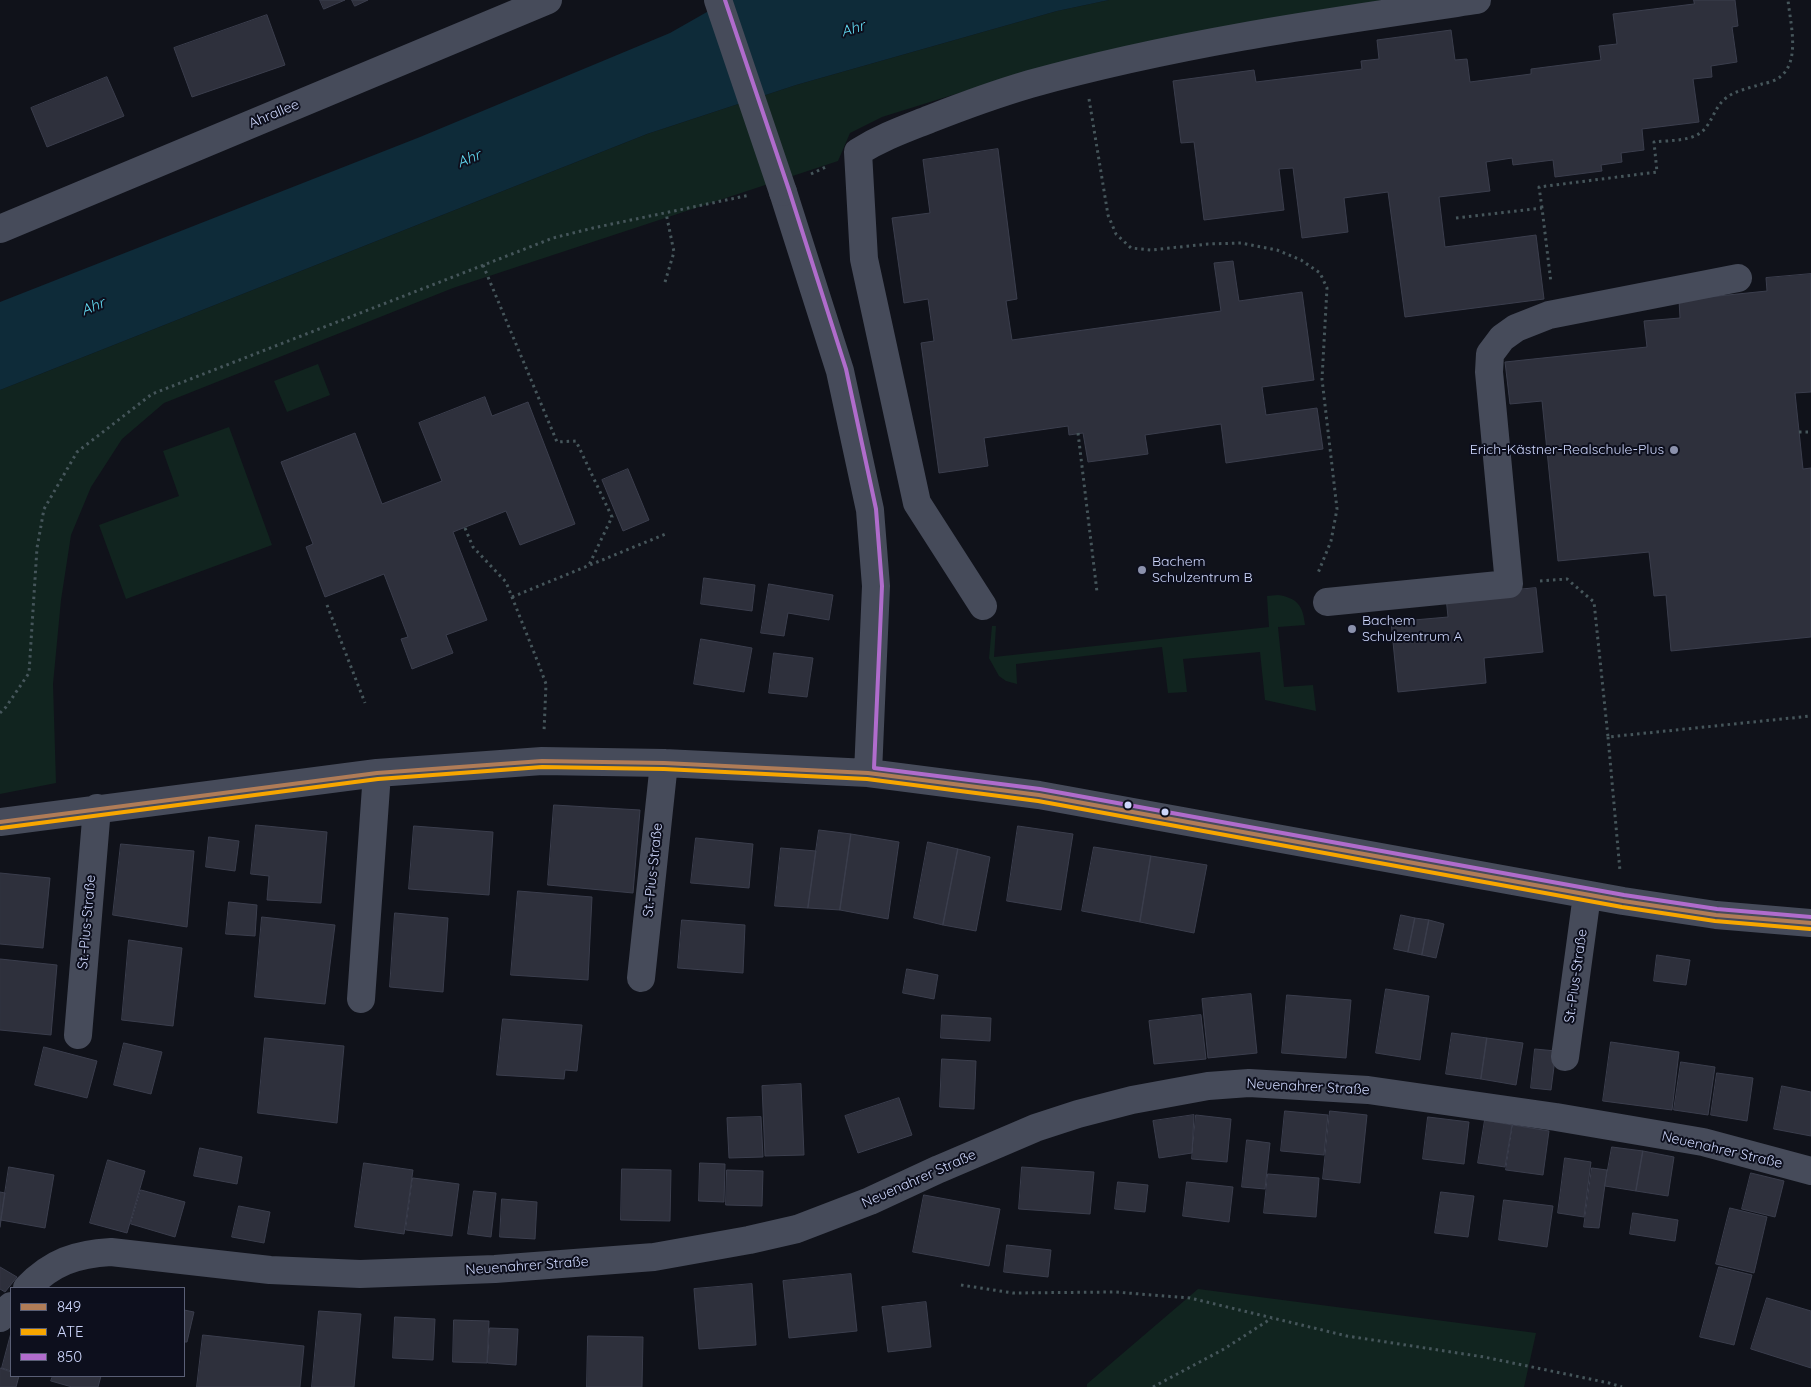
<!DOCTYPE html>
<html>
<head>
<meta charset="utf-8">
<style>
	body { margin:0 }
	#map { position:relative; width:1811px; height:1387px; overflow:hidden; background:#10121a; font-family:Quicksand,sans-serif }
	canvas { display:block }
	.legend { position:absolute; left:10px; top:1287px; width:175px; height:90px; box-sizing:border-box; background:#0d0f1d; border:1px solid #5a5f76; margin:0; padding:6px 9px; list-style:none; font-size:15px; color:#cdd6fb }
	.legend li { display:flex; align-items:center; gap:10px; height:25px }
	.legend b { width:25px; border:1px solid #5a5f76 }
</style>
</head>
<body>
<div id="map">
<canvas width="1811" height="1387"></canvas>
<ul class="legend">
<li><b style="height:6px;background:#b07c57"></b>849</li>
<li><b style="height:6px;background:#f7a600"></b>ATE</li>
<li><b style="height:6px;background:#b06ccc"></b>850</li>
</ul>
</div>
<script>
const g = document.querySelector('canvas').getContext('2d');
g.lineJoin = 'round';
function fill(path, color) { g.fillStyle = color; g.fill(path, 'evenodd'); }
function strokePath(path, color, width, dash) { g.strokeStyle = color; g.lineWidth = width; g.lineCap = dash ? 'butt' : 'round'; g.setLineDash(dash || []); g.stroke(path); }
function drawText(font, color, halo, rows, align = 'center') {
  g.font = font + ' Quicksand,sans-serif'; g.lineWidth = 4; g.setLineDash([]); g.textBaseline = 'middle'; g.strokeStyle = halo; g.fillStyle = color; for (const [text, x, y, turn = 0] of rows) {
    g.save(); g.translate(x, y); g.rotate((+turn || 0) * Math.PI / 180); g.textAlign = isNaN(turn) ? turn : align; if (halo) g.strokeText(text, 0, 0); g.fillText(text, 0, 0); g.restore();
  }
}
const green = new Path2D(`
	M1109 0H1411L1007 78 882 117 850 133 838 161 453 288 164 403 122 439 91 487 71 535 61 600 53 684 56 783 0 794V390L647 134 796 85 1057 11Z
	M318 364 330 395 287 412 274 381Z
	M229 427 272 545 126 599 99 525 179 496 163 451Z
	M1278 595C1297 598 1303 605 1305 625L1278 627 1284 687 1313 685 1316 711 1265 700 1260 652 1183 659 1187 692 1168 693 1162 647 1016 664 1017 684 1006 681 999 676 989 658 992 626H996L994 657 1269 627 1267 596Z
	M1198 1289 1536 1333 1524 1387H1087V1384Z`);
const water = new Path2D(`
	M728 0H1109L1057 11 796 85 647 134 0 390V302L420 137 670 33Z`);
const building = new Path2D(`
	M320 0H345L324 9Z
	M352 0H368L355 6Z
	M1694 0H1735L1738 26 1732 27 1737 62 1711 66 1712 77 1693 79 1699 122 1642 129 1644 150 1621 153 1622 162 1601 165 1602 171 1555 177 1553 160 1513 165 1512 158 1486 162 1490 191 1439 197 1445 247 1536 235 1544 299 1405 317 1388 192 1344 198 1348 232 1302 238 1293 168 1279 169 1284 210 1204 220 1194 142 1181 143 1173 81 1254 70 1256 82 1362 69 1361 61 1379 59 1377 40 1451 30 1455 60 1467 59 1470 82 1531 74V69L1601 60 1599 46 1617 44 1613 14 1694 4Z
	M267 15 285 65 192 97 174 48Z
	M107 77 124 116 47 147 31 108Z
	M998 149 1017 299 1006 301 1012 340 1221 311 1214 263 1233 261 1239 301 1302 292 1314 380 1262 387 1266 415 1317 408 1323 449 1226 463 1221 424 1145 435 1148 454 1088 462 1083 433 1069 435 1068 426 984 438 988 466 939 473 921 343 934 341 928 299 904 303 892 218 930 213 923 160Z
	M1811 274V392L1795 393 1803 469 1811 468V637L1671 651 1666 595 1654 596 1649 552 1558 561 1542 401 1510 404 1505 362 1647 347 1644 321 1680 318 1679 300 1767 291 1766 278Z
	M485 397 492 416 528 402 575 524 520 545 506 511 453 532 487 620 446 635 453 653 412 669 401 639 408 637 384 574 325 597 306 547 313 544 281 462 355 433 382 504 442 481 419 423Z
	M628 469 649 520 623 531 602 480Z
	M704 578 755 585 752 611 701 604Z
	M769 584 833 595 829 620 788 613 784 636 761 633Z
	M1536 588 1543 652 1484 658 1486 683 1398 692 1391 622 1448 617 1446 597Z
	M701 639 752 648 744 692 694 684Z
	M774 653 813 658 807 697 769 693Z
	M554 805 640 810 633 893 548 885Z
	M256 825 327 832 321 903 267 900 269 876 251 874Z
	M414 826 493 832 489 895 409 889Z
	M1018 826 1073 834 1061 910 1007 901Z
	M819 830 851 834 840 910 808 908Z
	M851 834 899 842 888 919 840 910Z
	M209 837 239 841 235 871 206 867Z
	M696 838 753 844 749 888 691 883Z
	M928 842 958 849 943 925 914 918Z
	M121 844 194 851 187 927 113 915Z
	M1094 847 1151 856 1140 922 1082 911Z
	M781 848 816 851 808 908 775 906Z
	M958 849 990 857 976 931 943 925Z
	M1151 856 1207 865 1194 933 1140 922Z
	M0 873 50 878 43 948 0 944Z
	M518 891 592 897 588 980 511 975Z
	M229 902 257 905 255 936 226 934Z
	M395 913 448 918 443 992 390 987Z
	M1401 915 1415 918 1408 952 1394 949Z
	M262 917 335 925 325 1004 255 997Z
	M1415 918 1429 920 1422 955 1408 952Z
	M682 920 745 925 743 973 678 968Z
	M1429 920 1444 924 1436 958 1422 955Z
	M129 940 182 948 173 1026 122 1020Z
	M1657 955 1690 960 1686 985 1654 981Z
	M0 959 57 965 51 1035 0 1030Z
	M907 969 938 975 934 999 903 993Z
	M1386 989 1429 996 1420 1060 1376 1053Z
	M1251 994 1257 1053 1208 1058 1202 999Z
	M1287 995 1351 1000 1346 1058 1282 1053Z
	M942 1015 991 1018 990 1041 941 1038Z
	M1201 1015 1206 1059 1154 1064 1149 1021Z
	M503 1019 582 1025 577 1071 565 1070 564 1079 497 1075Z
	M1452 1033 1487 1038 1481 1079 1446 1074Z
	M265 1038 344 1046 337 1123 258 1113Z
	M1487 1038 1523 1043 1516 1085 1481 1079Z
	M1611 1042 1679 1052 1672 1110 1603 1101Z
	M124 1043 162 1052 151 1094 114 1085Z
	M44 1047 97 1061 87 1098 35 1085Z
	M1535 1049 1556 1051 1551 1090 1531 1088Z
	M942 1059 976 1061 974 1109 940 1107Z
	M1681 1062 1715 1067 1708 1115 1674 1110Z
	M1717 1073 1753 1078 1747 1121 1711 1115Z
	M801 1084 804 1155 765 1156 762 1086Z
	M1782 1086 1811 1092V1136L1774 1129Z
	M899 1098 912 1135 858 1153 845 1116Z
	M1285 1111 1328 1115 1324 1155 1281 1151Z
	M1330 1111 1367 1115 1360 1183 1323 1179Z
	M1194 1115 1192 1153 1159 1158 1153 1121Z
	M1196 1115 1231 1119 1227 1162 1192 1159Z
	M761 1117 763 1157 729 1158 727 1118Z
	M1428 1117 1469 1122 1464 1164 1423 1159Z
	M1485 1120 1512 1125 1505 1167 1478 1163Z
	M1513 1125 1549 1131 1543 1175 1506 1170Z
	M1247 1140 1270 1143 1265 1189 1242 1187Z
	M1612 1147 1643 1151 1636 1191 1605 1186Z
	M200 1148 242 1157 237 1184 194 1176Z
	M1643 1151 1674 1157 1668 1196 1636 1191Z
	M1565 1158 1591 1162 1584 1217 1558 1213Z
	M108 1160 145 1171 127 1233 90 1223Z
	M364 1163 413 1170 404 1234 355 1227Z
	M700 1163 725 1164 724 1202 699 1201Z
	M9 1167 54 1175 45 1228 1 1220Z
	M1022 1167 1094 1172 1090 1214 1019 1209Z
	M1592 1168 1607 1170 1599 1228 1584 1227Z
	M622 1169 671 1170 670 1221 621 1220Z
	M727 1170 763 1171 762 1206 726 1205Z
	M1751 1173 1784 1181 1775 1217 1742 1209Z
	M1268 1174 1319 1178 1316 1217 1264 1213Z
	M413 1178 459 1184 452 1236 406 1230Z
	M1118 1182 1148 1185 1145 1212 1115 1209Z
	M1187 1182 1233 1187 1229 1222 1183 1216Z
	M141 1190 185 1202 175 1237 131 1224Z
	M474 1191 496 1193 491 1237 468 1234Z
	M0 1192 5 1193 0 1227Z
	M1441 1192 1474 1196 1468 1237 1435 1233Z
	M924 1195 1000 1209 989 1266 913 1252Z
	M502 1199 537 1202 535 1239 500 1237Z
	M1504 1200 1553 1206 1547 1247 1499 1240Z
	M239 1206 270 1212 264 1243 232 1237Z
	M1730 1208 1767 1217 1754 1273 1716 1264Z
	M1633 1213 1678 1220 1675 1241 1630 1234Z
	M1007 1245 1051 1250 1048 1277 1004 1272Z
	M0 1267 17 1277 5 1292 0 1289Z
	M1719 1267 1752 1275 1734 1345 1700 1337Z
	M851 1274 857 1331 789 1338 783 1281Z
	M752 1284 756 1345 699 1349 694 1289Z
	M1767 1298 1811 1311V1368L1751 1349Z
	M926 1302 931 1347 888 1352 882 1307Z
	M184 1310 194 1312 187 1342H184Z
	M319 1311 361 1314 354 1387H312Z
	M395 1317 435 1319 433 1360 393 1358Z
	M454 1320 489 1321 487 1363 453 1362Z
	M490 1328 518 1329 516 1365 488 1363Z
	M11 1333V1371L2 1368Z
	M203 1335 304 1346 300 1387H197Z
	M588 1336 643 1337 642 1387H587Z
	M0 1368 11 1372V1376H19L16 1387H0Z
	M53 1376H101L98 1387H72L51 1381Z`);
const path = new Path2D(`
	M1089 99 1108 215 1116 234 1131 248 1151 250 1208 244 1241 243 1277 250 1301 260 1320 273 1327 288 1322 379 1337 509 1331 541 1318 573
	M811 174 828 166
	M1542 208 1539 187 1657 172 1654 142C1671 140 1697 142 1707 126 1714 116 1716 106 1726 98 1736 90 1750 88 1762 84 1767 83 1775 81 1780 77 1801 61 1790 22 1788 0
	M1456 218 1542 208 1551 283
	M483 265 557 442 576 441 612 517 589 565
	M665 282 674 252 666 213
	M1799 432H1811
	M1078 433 1097 592
	M465 528 473 547 506 582 539 665 546 684 544 732
	M1540 581 1567 579 1594 602 1608 737 1811 716
	M512 597 668 533
	M327 605 365 703
	M0 713 6 707 29 673 37 548 44 509 77 452 152 394 553 238 593 228 750 195
	M1608 737 1620 871
	M961 1285 1013 1293 1115 1292 1190 1298 1347 1336 1484 1357 1609 1383 1622 1387
	M1153 1387 1224 1349 1272 1318`);
const minor = new Path2D(`
	M783 192 840 371 870 510 876 586 868 773
	M0 229 548 0
	M1327 602 1509 584 1489 372 1490 354 1502 338 1516 328 1549 315 1738 278
	M983 606 917 503 864 259 858 152C882 137 905 129 930 119 963 106 996 94 1030 84 1177 43 1327 22 1477 0
	M0 822 377 773 542 761 664 763 868 773 1039 795 1623 901 1716 915 1811 923
	M641 978 664 763
	M361 999 377 773
	M78 1035 97 808
	M1565 1057 1587 895
	M27 1288C52 1262 76 1254 111 1252L270 1270 360 1274 495 1269 654 1257 749 1240 797 1229 870 1201 939 1169 1035 1128 1078 1114 1132 1100 1208 1086 1249 1083 1368 1090 1556 1117 1703 1142 1811 1171
	M0 1318 11 1306`);
const minorBridge = new Path2D(`
	M718 0 783 192`);
const bus1 = new Path2D(`
	M0 822 377 773 542 761 664 763 868 773 1039 795 1623 901 1716 915 1811 923`);
const bus2 = new Path2D(`
	M1 828 378 779 542 767 664 769 867 779 1038 801 1622 907 1715 921 1810 929`);
const bus3 = new Path2D(`
	M725 0 789 190 846 369 876 509 882 586 874 768 1040 789 1624 895 1717 909 1811 917`);
const markers = [
	[1674,450,5,"#8b91ac"],
	[1142,570,5,"#8b91ac"],
	[1352,629,5,"#8b91ac"],
	[1128,805,4.5,"#cdd6fb"],
	[1165,812,4.5,"#cdd6fb"]
];
const streetNames = [
	["Ahrallee",274,114,-23],
	["St.-Pius-Straße",653,870,-84],
	["St.-Pius-Straße",87,922,-85],
	["St.-Pius-Straße",1576,976,-82],
	["Neuenahrer Straße",1308,1087,3],
	["Neuenahrer Straße",1722,1150,13],
	["Neuenahrer Straße",919,1179,-24],
	["Neuenahrer Straße",527,1266,-4]
];
const poiNames = [
	["Erich-Kästner-Realschule-Plus",1664,450,"right"],
	["Bachem",1152,562],
	["Schulzentrum B",1152,578],
	["Bachem",1362,621],
	["Schulzentrum A",1362,637]
];
const waterNames = [
	["Ahr",853,29,-17],
	["Ahr",469,159,-22],
	["Ahr",93,307,-22]
];
fill(green, '#11241f');
fill(water, '#0e2b39');
fill(building, '#2e303c');
strokePath(building, '#3b3e4d', 1);
strokePath(path, '#46565b', 3, [2.5, 4]);
strokePath(minor, '#464b5a', 28);
strokePath(minorBridge, '#464b5a', 28);
strokePath(bus1, '#b07c57', 4);
strokePath(bus2, '#f7a600', 4);
strokePath(bus3, '#b06ccc', 4);
for (const [x, y, r, color] of markers) { const dot = new Path2D(); dot.arc(x, y, r, 0, 2 * Math.PI); g.fillStyle = color; g.fill(dot); strokePath(dot, '#0d0f1d', 2); }
drawText('14px', '#cdd6fb', '#0d0f1d', streetNames);
drawText('14px', '#cdd6fb', '#0d0f1d', poiNames, 'left');
drawText('italic 15px', '#63dcf4', '#0d0f1d', waterNames);
</script>
</body>
</html>
